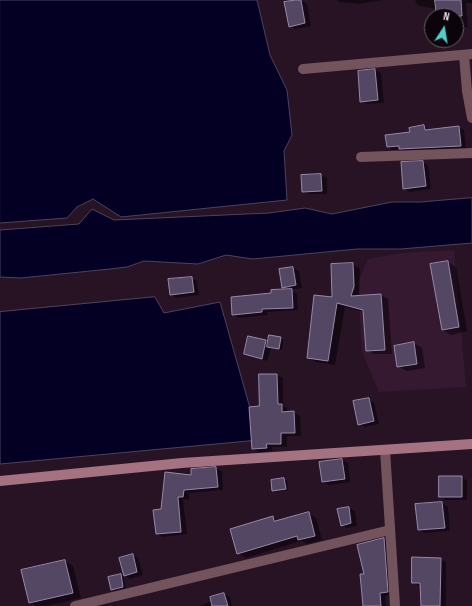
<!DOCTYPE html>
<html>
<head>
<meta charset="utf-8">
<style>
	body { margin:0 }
	#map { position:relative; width:472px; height:606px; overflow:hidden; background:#281325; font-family:"Sofia Sans Condensed",sans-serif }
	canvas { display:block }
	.north { position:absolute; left:424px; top:8px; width:40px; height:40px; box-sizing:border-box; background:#0b040a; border:1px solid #665c64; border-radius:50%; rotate:12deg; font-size:11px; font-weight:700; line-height:16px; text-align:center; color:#efdfeb }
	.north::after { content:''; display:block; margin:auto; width:14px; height:18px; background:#52cdcc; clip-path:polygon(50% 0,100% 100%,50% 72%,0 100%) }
</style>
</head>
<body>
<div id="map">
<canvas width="472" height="606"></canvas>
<div class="north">N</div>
</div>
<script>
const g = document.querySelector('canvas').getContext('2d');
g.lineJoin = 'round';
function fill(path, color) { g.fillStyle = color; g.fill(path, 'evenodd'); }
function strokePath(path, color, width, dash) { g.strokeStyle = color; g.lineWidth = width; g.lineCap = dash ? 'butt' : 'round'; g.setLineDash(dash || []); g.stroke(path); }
const built = new Path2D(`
	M454 250 466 387 379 392 362 352 358 282 368 259 401 253Z`);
const water = new Path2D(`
	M0 0H257L270 55 287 90 292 135 284 151 287 200 121 217 93 199 77 207 67 218 0 223Z
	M472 198V243L401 249H357L253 259 226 255 198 264 144 261 127 267 110 269 21 278 0 277V230L79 224 92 209 114 220 269 213 305 208 332 214 392 202H420Z
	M155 297 164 313 220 302 259 440 0 464V312Z`);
const shadow = new Path2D(`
	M301 0 307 4 311 26 295 29 290 26Z
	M336 0H383L359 4 340 2Z
	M416 0H472V3H466L468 27 456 29V16H438L437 9 420 6 415 3Z
	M375 70 381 73 384 103 367 104 361 101Z
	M424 126 429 130 459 127 464 130 466 149 405 151 400 149 393 150 388 147Z
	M423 162 428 166 431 189 410 192 404 188Z
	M321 175 327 178V194H309L303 191 302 176Z
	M448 262 456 267 467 331 451 335 442 330Z
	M353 264 360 269 359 296 381 295 388 299 392 354H374L367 350 364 312 345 307 335 365 316 362 308 358 333 298ZM352 267H354L355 290 353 291Z
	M293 268 299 271 302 288 291 290 297 294 298 310 267 312 268 315 239 318 233 314 272 294 289 290 283 287 280 270Z
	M191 278 197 281 199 295 176 298 171 294Z
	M270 336 283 339 282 350 271 348 267 361 245 354 249 337 269 343Z
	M414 343 422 348 425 368 407 371 398 366Z
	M260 375H277L283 378V406L287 408V413L294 412 300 416 301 436H287V447H272V451L259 452 253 449 260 407Z
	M368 399 374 403 379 424 365 427 359 424Z
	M342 460 348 463 350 482 329 485 323 482Z
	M216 468 222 472 223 490 189 493V500L183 499 187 534 162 537 157 534 162 510 192 476Z
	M462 477 467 481V500H445L440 496Z
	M284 479 287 481 288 490 276 492 273 491Z
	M442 503 448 507 450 531 424 533 418 529 416 505Z
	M349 508 355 511 357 526 347 528 341 525Z
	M308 513 316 518 322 540 307 544 301 541 246 558 238 553 272 517 278 521Z
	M384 539 390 542 393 595 385 596 386 606H364L365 574Z
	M133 555 138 558 143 575 130 579 124 575Z
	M441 559 446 562V606H422V586L413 583Z
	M65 561 73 566 81 598 46 606H36L30 603Z
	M120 575 123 576 126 588 114 591 112 589Z
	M224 594 230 597 232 606H199L212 601Z`);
const building = new Path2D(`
	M296 0H301L305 23 289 27 284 2Z
	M435 0H461L462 16H437Z
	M375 69 378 100 360 102 358 71Z
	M424 125 425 130 459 126 461 146 399 149V146L387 147 385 135 410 132 409 128Z
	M423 161 426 186 403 189 401 162Z
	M321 174 322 191 302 192 301 175Z
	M448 261 459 327 442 330 430 264Z
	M353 263 354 286 351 296 381 294 385 350 366 351 363 310 337 303 328 361 307 358 314 295 332 297 331 264Z
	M293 267 296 285 282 288 279 269Z
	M192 277 194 292 170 295 168 279Z
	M292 289 293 308 262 309V312L232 315 231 297 271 293V290Z
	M269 335 281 337 279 349 267 347Z
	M248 336 266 340 262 359 244 354Z
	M414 342 417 364 397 367 394 346Z
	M259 374H277L278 404H282V412L294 411 295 433H281V444H266L267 448 252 449 249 407 259 406Z
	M369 398 374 421 358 425 353 401Z
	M342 459 345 479 322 482 319 462Z
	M216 467 218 487 184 490 183 497H178L181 532 156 534 153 510 161 509 165 472 191 475V469Z
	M439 476H462V497H439Z
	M284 478 286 489 272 491 271 480Z
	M442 502 445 528 418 530 415 504Z
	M349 507 351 523 341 526 337 509Z
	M309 512 315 536 298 540 297 536 237 554 230 529 273 516 274 521Z
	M384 538 388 592 380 593 381 606H363L360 574H364L357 545Z
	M133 554 137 572 124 576 119 558Z
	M412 557 441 558 440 606H421L420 583H412Z
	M65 560 73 593 29 603 21 570Z
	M121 574 123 587 111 590 108 577Z
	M224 593 228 606H212L210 597Z`);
const street = new Path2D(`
	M464 55 467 91 472 118
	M303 69 472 54
	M361 157 472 153
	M385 450 395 606
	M75 606 390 530`);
const secondary = new Path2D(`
	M0 481 182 463 472 444`);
fill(built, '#341930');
fill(water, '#040024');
strokePath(water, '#4a4360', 1);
fill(shadow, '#0007');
fill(building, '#544763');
strokePath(building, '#9789a8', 1);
strokePath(street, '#73535c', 10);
strokePath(secondary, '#a47280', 10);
</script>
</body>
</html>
